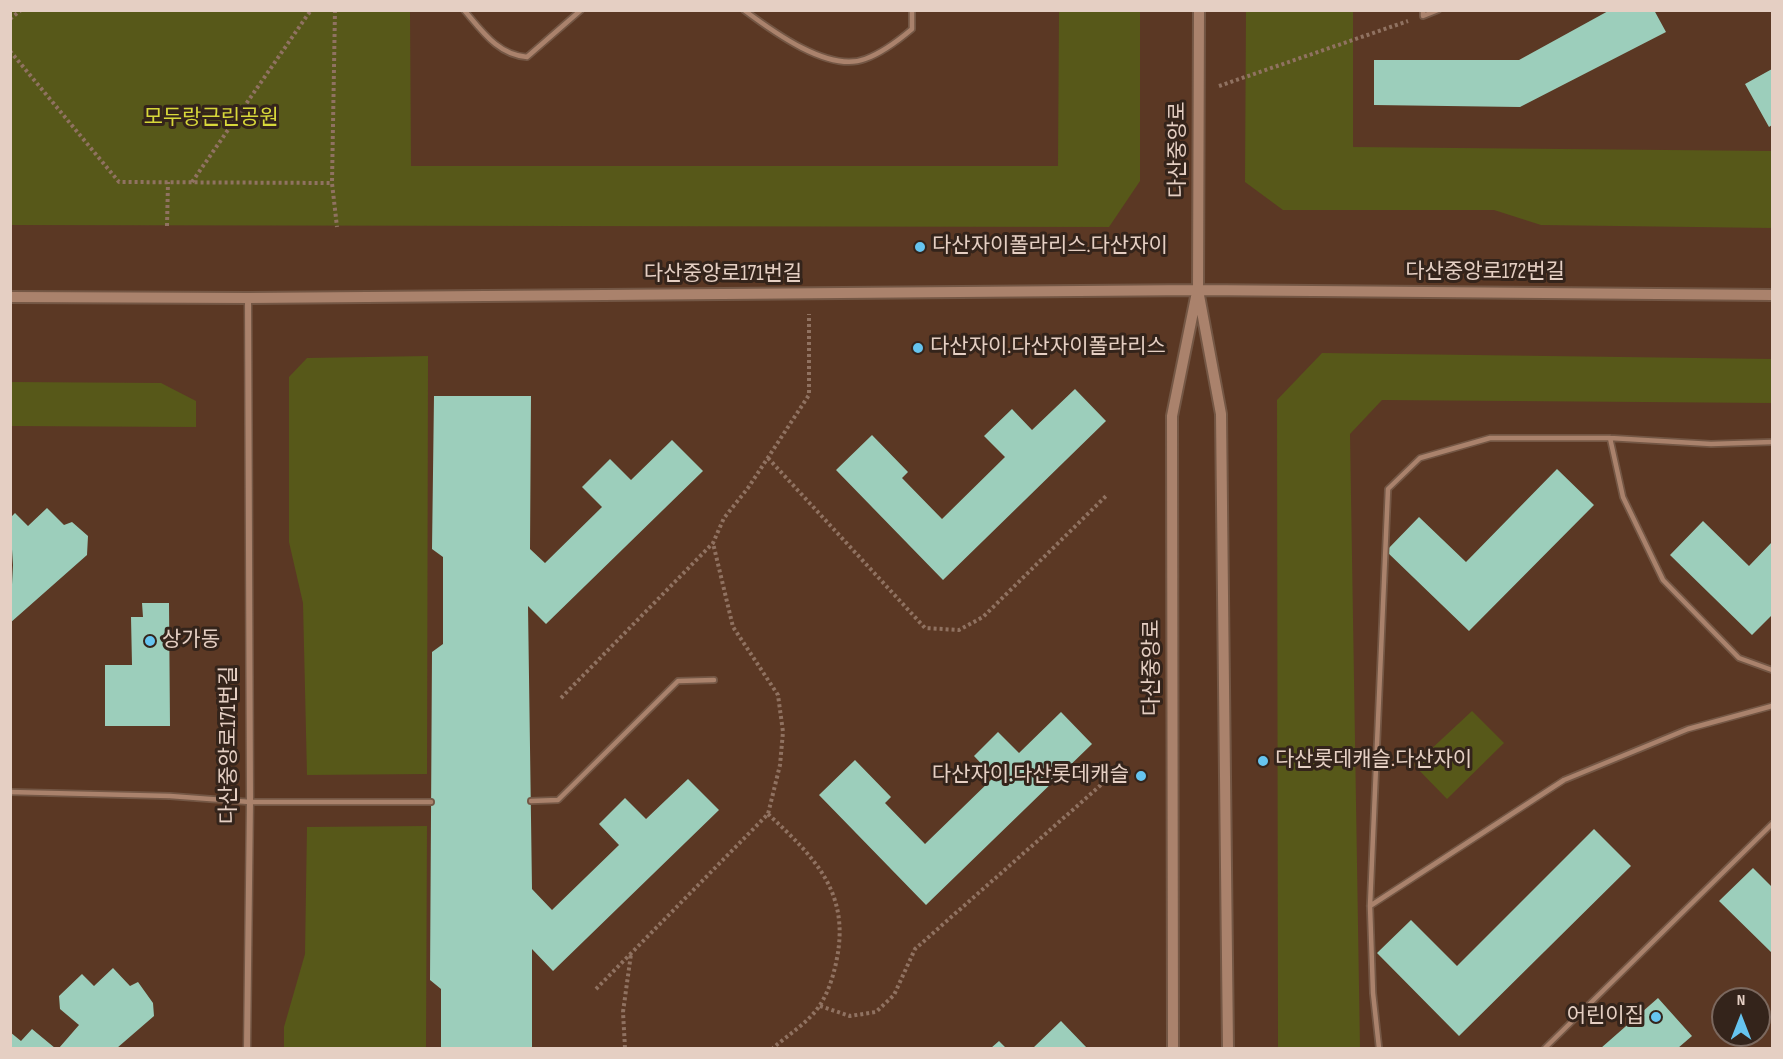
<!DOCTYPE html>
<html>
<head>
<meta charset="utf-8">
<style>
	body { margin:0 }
	#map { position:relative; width:1783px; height:1059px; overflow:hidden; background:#5b3824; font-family:"Sofia Sans Condensed",sans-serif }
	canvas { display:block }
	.frame { position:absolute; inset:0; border:12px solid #e5cfc3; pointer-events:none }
	.north { position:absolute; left:1711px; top:987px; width:60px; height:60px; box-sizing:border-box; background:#34241b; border:2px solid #7b685e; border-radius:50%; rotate:0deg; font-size:16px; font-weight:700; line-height:24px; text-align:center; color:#e5cfc3 }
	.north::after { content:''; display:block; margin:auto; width:21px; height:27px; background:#66c4ef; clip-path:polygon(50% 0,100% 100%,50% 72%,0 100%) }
</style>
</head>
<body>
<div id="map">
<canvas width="1783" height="1059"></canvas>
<div class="frame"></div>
<div class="north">N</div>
</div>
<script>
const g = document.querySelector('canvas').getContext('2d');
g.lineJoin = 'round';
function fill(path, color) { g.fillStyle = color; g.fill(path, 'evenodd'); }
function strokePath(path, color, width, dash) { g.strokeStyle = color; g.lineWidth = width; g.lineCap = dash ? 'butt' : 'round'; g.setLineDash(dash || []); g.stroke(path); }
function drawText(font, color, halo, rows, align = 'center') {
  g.font = font + ' "Sofia Sans Condensed","Noto Sans KR",sans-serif'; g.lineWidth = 6; g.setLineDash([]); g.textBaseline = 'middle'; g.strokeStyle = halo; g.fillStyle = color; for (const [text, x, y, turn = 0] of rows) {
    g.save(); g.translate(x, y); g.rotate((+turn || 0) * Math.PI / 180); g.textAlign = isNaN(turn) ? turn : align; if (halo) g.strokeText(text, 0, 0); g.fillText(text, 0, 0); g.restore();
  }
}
const green = new Path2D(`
	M11 10 410 11 411 166H1058L1059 11H1140V181L1109 227 11 225Z
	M1246 11H1353V147L1772 151V228L1541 225 1494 210H1283L1245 182Z
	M1322 353 1772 359V403L1382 400 1350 434 1360 1048H1278L1277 400Z
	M428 356 427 774 307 775 303 603 289 542V377L307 358Z
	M11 382 161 383 196 401V427L11 426Z
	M1472 711 1504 743 1447 799 1414 765Z
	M427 826 426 1048H284V1027L305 954 307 827Z`);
const building = new Path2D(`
	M1610 10H1654L1666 32 1520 107 1374 105V60H1519Z
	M1772 69V125L1769 127 1745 84Z
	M1075 389 1106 421 943 580 836 470 872 435 908 472 902 478 942 519 1005 457 984 436 1012 409 1032 430Z
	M434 396H531L530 549 545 563 602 507 582 487 610 459 631 480 672 440 703 471 546 624 528 606 532 889 552 910 619 845 599 824 625 798 646 819 688 779 719 810 553 971 532 949V1048H441V989L430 980 432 652 443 644V557L432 549Z
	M1557 469 1594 505 1469 631 1386 551 1419 517 1466 562Z
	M47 508 64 525 72 522 88 536 87 555 10 623 13 565 10 518 15 513 28 526Z
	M1703 521 1749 566 1772 542V615L1752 635 1670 555Z
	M142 603H169L170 726H105V665H132L131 617H143Z
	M1061 712 1092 744 926 905 819 795 855 760 891 797 885 803 925 844 994 777 974 756 998 732 1019 753Z
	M1594 829 1631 866 1459 1036 1377 953 1411 920 1457 966Z
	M1753 868 1772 887V953L1719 901Z
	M113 968 130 986 138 982 153 1003 154 1016 117 1048H59L79 1025 60 1009 59 996 82 974 94 986Z
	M1658 998 1692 1036 1678 1048H1601Z
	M1061 1021 1087 1048H1033Z
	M32 1029 55 1048H10V1032L21 1041Z
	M999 1041 1006 1048H991Z`);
const path = new Path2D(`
	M335 10 332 183 337 227
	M10 19 21 10
	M10 51 119 182 332 183
	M1219 86 1408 21
	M192 182 311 10
	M167 226 168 182
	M768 458 925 628 959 630 983 617 1106 496
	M561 698 713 543 724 518 748 488 809 395V314
	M768 814C813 856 850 891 837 958 834 974 829 991 820 1005 810 1021 788 1035 773 1048
	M596 989 768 814 780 765 783 732 778 695 733 627 713 543
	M820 1006 850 1016 876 1012 894 995 915 949 1110 777
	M625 1048 623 1012 631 954`);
const service = new Path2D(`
	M464 10C482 31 498 55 527 57L581 10
	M744 10C772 31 829 73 865 59 882 53 899 40 912 29V10
	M1423 10V16L1438 10
	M1610 438 1623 497 1663 580 1739 658 1772 670
	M10 792 170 796 250 802H431
	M531 801 558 800 678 681 714 680
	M1370 906 1564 780 1688 729 1772 706
	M1379 1048 1373 993 1370 906 1388 489 1420 458 1490 438H1610L1711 444 1772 442
	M1545 1048 1772 824`);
const minor = new Path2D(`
	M247 1048 250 802 248 298`);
const tertiary = new Path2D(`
	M1199 10 1198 290 1221 414 1228 1048
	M10 297 248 298 1198 290 1772 295
	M1173 1048 1172 416 1196 297`);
const markers = [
	[920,247,6,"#66c4ef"],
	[918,348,6,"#66c4ef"],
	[150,641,6,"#66c4ef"],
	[1263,761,6,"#66c4ef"],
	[1141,776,6,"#66c4ef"],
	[1656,1017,6,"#66c4ef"]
];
const parkNames = [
	["모두랑근린공원",211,119]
];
const streetNames = [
	["다산중앙로",1179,150,-90],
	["다산중앙로172번길",1485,273],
	["다산중앙로171번길",723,275],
	["다산중앙로",1153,668,-90],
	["다산중앙로171번길",230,745,-90]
];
const poiNames = [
	["다산자이폴라리스.다산자이",932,247],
	["다산자이.다산자이폴라리스",930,348],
	["상가동",162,641],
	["다산롯데캐슬.다산자이",1275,761],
	["다산자이.다산롯데캐슬",1129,776,"right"],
	["어린이집",1644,1017,"right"]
];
fill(green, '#575819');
fill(building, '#9ccebb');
strokePath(service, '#745745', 8);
strokePath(minor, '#745745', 9);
strokePath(tertiary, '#745745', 14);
strokePath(path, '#907261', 4, [3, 3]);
strokePath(service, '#aa826c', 4.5);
strokePath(minor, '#aa826c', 6);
strokePath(tertiary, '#aa826c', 10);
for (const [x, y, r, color] of markers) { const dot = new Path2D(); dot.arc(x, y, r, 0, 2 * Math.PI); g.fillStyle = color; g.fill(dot); strokePath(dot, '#34241b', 2); }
drawText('21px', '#d8d83a', '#34241b', parkNames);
drawText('21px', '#e5cfc3', '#34241b', streetNames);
drawText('21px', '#e5cfc3', '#34241b', poiNames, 'left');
</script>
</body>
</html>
